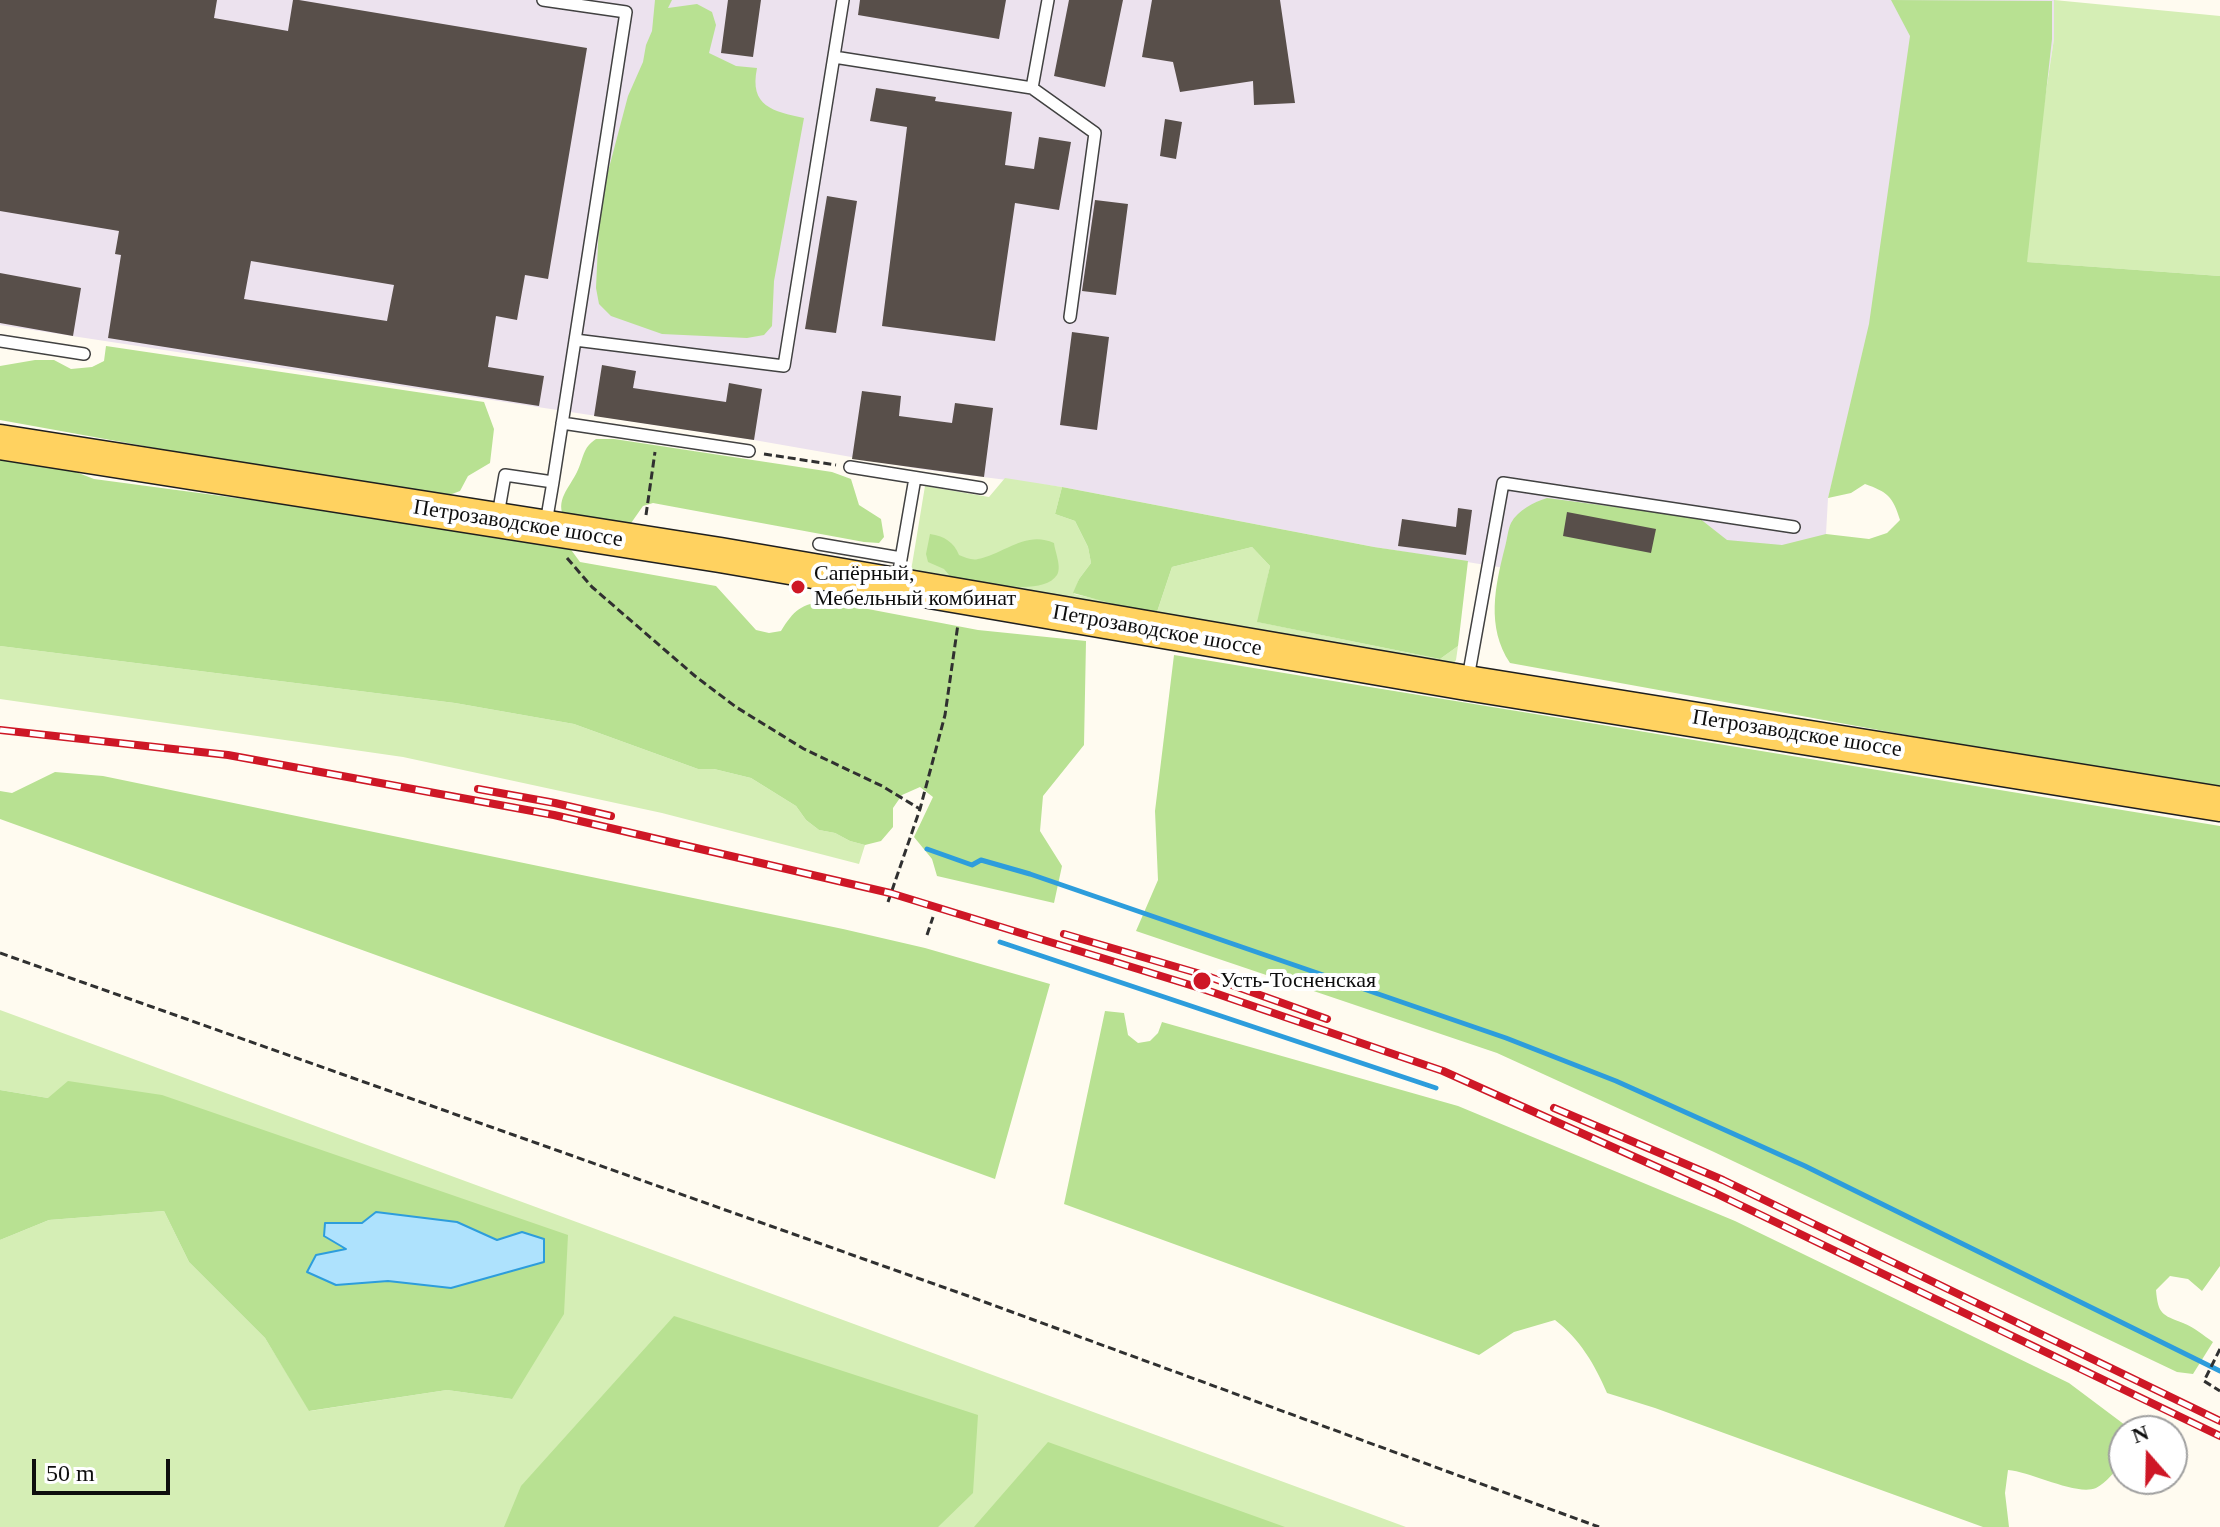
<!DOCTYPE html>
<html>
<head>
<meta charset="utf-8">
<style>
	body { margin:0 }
	#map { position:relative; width:2220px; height:1527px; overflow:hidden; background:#fffbf0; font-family:"Times New Roman",serif }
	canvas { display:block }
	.north { position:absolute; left:2108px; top:1415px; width:80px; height:80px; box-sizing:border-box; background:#fff; border:2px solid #9f9f9f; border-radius:50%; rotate:340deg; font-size:22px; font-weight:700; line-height:32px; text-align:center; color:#0e0e0e }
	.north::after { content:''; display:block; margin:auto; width:28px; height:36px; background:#ce1726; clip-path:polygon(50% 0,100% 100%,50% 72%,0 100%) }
	.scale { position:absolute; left:32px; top:1459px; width:138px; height:36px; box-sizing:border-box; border:4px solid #0e0e0e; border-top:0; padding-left:10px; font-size:24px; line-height:28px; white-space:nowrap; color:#0e0e0e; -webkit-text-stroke:6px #fff; paint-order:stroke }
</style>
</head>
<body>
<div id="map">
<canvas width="2220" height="1527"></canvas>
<div class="north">N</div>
<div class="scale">50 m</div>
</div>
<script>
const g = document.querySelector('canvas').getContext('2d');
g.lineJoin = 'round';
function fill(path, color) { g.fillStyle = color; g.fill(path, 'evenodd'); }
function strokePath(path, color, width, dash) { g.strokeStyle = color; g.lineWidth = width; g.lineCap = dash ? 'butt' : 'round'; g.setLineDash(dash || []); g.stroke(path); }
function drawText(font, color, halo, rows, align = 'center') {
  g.font = font + ' "Times New Roman",serif'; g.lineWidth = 8; g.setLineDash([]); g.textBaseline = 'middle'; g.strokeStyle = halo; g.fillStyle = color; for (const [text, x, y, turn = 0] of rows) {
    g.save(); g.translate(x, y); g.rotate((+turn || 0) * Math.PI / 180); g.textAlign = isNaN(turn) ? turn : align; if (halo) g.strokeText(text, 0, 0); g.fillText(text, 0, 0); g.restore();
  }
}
const industrial = new Path2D(`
	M0 0H2054V39L2041 124 1869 341 1828 498 1826 534 1815 618 1374 547 1062 487 920 469 754 440 0 325Z`);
const green = new Path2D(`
	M2054 0 2220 16V276L2026 262 2041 124 2054 39Z
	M1005 478 1062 487 1055 514 1075 521 1088 547 1091 563 1079 579 1074 594 1157 612 1172 567 1252 547 1270 566 1258 622 1440 659 1458 646 1456 660 1448 671 910 577 925 486 989 497Z
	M0 646 455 703 574 724 698 769H714L751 778 796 806 806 820 819 830 835 833 850 841 865 845 859 864 662 813 403 757 0 699Z
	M0 1010 1406 1527H0V1240L49 1220 164 1211 189 1262 265 1338 310 1411 447 1390 512 1399 48 1098 0 1090Z`);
const forest = new Path2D(`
	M655 0H672L668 8 697 4 712 12 716 25 709 53 736 66 757 68C749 107 773 111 804 118L774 281 772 326 764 335 747 338 662 334 611 316 599 304 596 288 600 202 628 96 643 62 646 45 652 31Z
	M1891 0 2052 1V39L2027 262 2220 276V792L1510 663C1486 627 1495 586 1505 547 1507 540 1508 529 1511 523 1518 510 1534 502 1547 498L1699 518 1727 540 1782 545 1826 534 1869 539 1887 533 1900 520C1893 496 1887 492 1865 484L1851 493 1828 498 1869 324 1910 36Z
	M106 346 484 402 494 429 490 463 468 476 460 491 444 497H426L0 420V366L35 360H54L71 369 92 367 104 361Z
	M596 439H614L832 472 851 479 859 505 881 519 884 537 879 543 864 542 653 503 643 506 629 526 565 519C554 501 570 487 577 472 584 458 582 448 596 439Z
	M0 455 42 459 94 479 379 517 569 547 580 562 716 586 756 630 769 633 781 631C794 610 801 604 826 601L978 630 1086 641 1084 745 1043 796 1040 831 1062 866 1054 903 937 876 932 859 914 837 933 797 920 787 902 795 893 808V827L881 841 865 845 850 841 835 833 819 830 806 820 796 806 751 778 714 769H698L574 724 455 703 0 646Z
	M1062 487 1374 547 1468 561 1458 646 1440 659 1257 622 1270 566 1252 547 1172 567 1157 612 1132 609 1073 593 1079 579 1091 563 1088 547 1075 521 1055 514Z
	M930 534C944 536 954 542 959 555 965 557 972 561 978 559 1004 554 1026 530 1054 543 1055 552 1062 567 1057 575 1041 599 973 580 950 576L944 569 928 562 926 554Z
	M1174 655 2220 826V1266L2202 1291 2188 1279 2170 1276 2156 1290C2158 1314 2162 1315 2183 1323 2194 1327 2203 1335 2213 1342L2193 1374 2177 1372 1714 1152 1497 1053 1136 931 1158 880 1155 811Z
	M55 772 103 776 843 929 925 948 1050 984 995 1179 0 819V791L12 793Z
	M1105 1011 1124 1013 1128 1035 1138 1043 1150 1041 1158 1033 1162 1022 1458 1106 1735 1221 2069 1383 2133 1431H2124V1461C2116 1470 2106 1483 2096 1488 2076 1496 2032 1472 2008 1470L2005 1493 2009 1527H1983L1655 1408 1607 1393C1595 1365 1580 1339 1555 1320L1514 1332 1479 1355 1064 1204Z
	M68 1081 162 1095 568 1235 564 1314 512 1399 447 1390 309 1411 265 1338 189 1262 164 1211 49 1220 0 1240V1090L48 1098Z
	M674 1316 978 1415 973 1493 938 1527H504L521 1486Z
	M1048 1442 1285 1527H974Z`);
const water = new Path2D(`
	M376 1212 457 1222 497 1240 522 1232 544 1239V1262L451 1288 388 1281 336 1285 307 1272 316 1255 346 1249 324 1236 325 1223H362Z`);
const stream = new Path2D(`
	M927 849 972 865 981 860 1030 874 1506 1038 1616 1081 1805 1166 2220 1371
	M1000 942 1436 1088`);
const building = new Path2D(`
	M0 0H217L214 18 288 31 293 0H299L587 48 548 279 525 275 517 320 496 316 488 367 544 376 539 406 108 338 121 255 115 254 119 231 0 211ZM251 261 394 285 387 321 244 299Z
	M728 0H761L753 57 721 53Z
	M860 0H1006L999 39 858 15Z
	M1069 0H1123L1105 87 1054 76Z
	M1152 0H1280L1295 103 1254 105 1253 81 1180 92 1173 62 1142 57Z
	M876 88 936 97 935 101 1012 112 1005 165 1034 169 1039 137 1071 142 1059 210 1015 203 995 341 882 326 907 127 870 121Z
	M1165 119 1182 122 1176 159 1160 156Z
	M827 196 857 201 836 333 805 329Z
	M1095 200 1128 204 1116 295 1082 291Z
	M0 273 81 288 73 336 0 323Z
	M1072 332 1109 337 1097 430 1060 425Z
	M602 365 636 371 633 388 726 402 729 383 762 389 754 440 594 416Z
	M862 391 901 396 899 416 952 423 955 403 993 408 984 477 852 459Z
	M1458 508 1472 510 1466 555 1398 546 1402 519 1456 527Z
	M1567 512 1656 529 1651 553 1563 536Z`);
const path = new Path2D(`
	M764 454 836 465
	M646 515 655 452
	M567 558 592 587 695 676 736 707 804 749 882 786 920 809
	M888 902 920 809 945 715 958 624
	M927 935 933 917
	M0 953 971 1297 1599 1527
	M2220 1349 2204 1381 2220 1391`);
const lane = new Path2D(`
	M543 0 626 12 553 482
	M834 57 1032 88 1048 0
	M1032 88 1095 133 1070 317
	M575 340 784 366 843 0
	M0 341 84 354
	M562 423 749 451
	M850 467 981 488
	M498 515 505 475 553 482 546 523
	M819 544 901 558
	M897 582 915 478
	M1468 678 1503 483 1794 527`);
const primary = new Path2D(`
	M0 442 720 555 1467 683 2220 804`);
const rail = new Path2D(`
	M0 730 228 755 554 815 890 893 1200 988 1443 1071 1715 1193 2220 1436
	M478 789 555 803 611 816
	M1064 934 1204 975 1327 1019
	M1554 1108 1723 1180 2220 1421`);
const markers = [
	[798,587,8,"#ce1726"],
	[1202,981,10,"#ce1726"]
];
const streetNames = [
	["Петрозаводское шоссе",518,524,9],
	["Петрозаводское шоссе",1157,631,10],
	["Петрозаводское шоссе",1797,734,9]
];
const poiNames = [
	["Сапёрный,",814,574],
	["Мебельный комбинат",814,599],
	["Усть-Тосненская",1220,981]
];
fill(industrial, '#ece2ee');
fill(green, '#d5eeb5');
fill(forest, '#b8e192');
fill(water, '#aee2fd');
strokePath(water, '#2d9ddc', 2);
strokePath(stream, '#2d9ddc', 5);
fill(building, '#584f4a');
strokePath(lane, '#414141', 14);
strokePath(primary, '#1f1f1f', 37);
strokePath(path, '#303030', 3, [8, 4]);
strokePath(lane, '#fff', 11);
strokePath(primary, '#ffd260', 34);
strokePath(rail, '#ce1726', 8);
strokePath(rail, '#fff', 5, [15]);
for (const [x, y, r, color] of markers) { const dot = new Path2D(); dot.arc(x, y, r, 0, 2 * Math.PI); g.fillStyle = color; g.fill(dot); strokePath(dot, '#fff', 3); }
drawText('22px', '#0e0e0e', '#fff', streetNames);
drawText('22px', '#0e0e0e', '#fff', poiNames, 'left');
</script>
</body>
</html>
